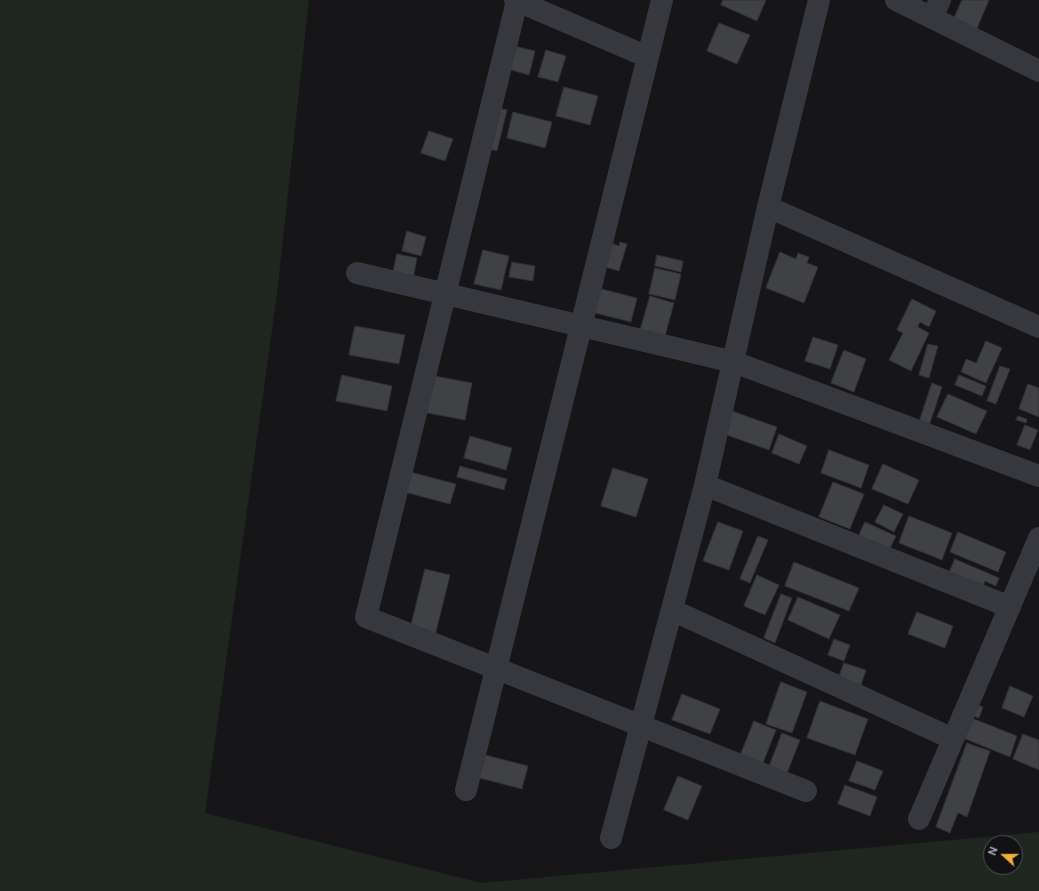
<!DOCTYPE html>
<html>
<head>
<meta charset="utf-8">
<style>
	body { margin:0 }
	#map { position:relative; width:1039px; height:891px; overflow:hidden; background:#161618; font-family:"DM Sans",sans-serif }
	canvas { display:block }
	.north { position:absolute; left:983px; top:835px; width:40px; height:40px; box-sizing:border-box; background:#111113; border:1px solid #4d4f55; border-radius:50%; rotate:291deg; font-size:11px; font-weight:700; line-height:16px; text-align:center; color:#a8adb8 }
	.north::after { content:''; display:block; margin:auto; width:14px; height:18px; background:#f2b134; clip-path:polygon(50% 0,100% 100%,50% 72%,0 100%) }
</style>
</head>
<body>
<div id="map">
<canvas width="1039" height="891"></canvas>
<div class="north">N</div>
</div>
<script>
const g = document.querySelector('canvas').getContext('2d');
g.lineJoin = 'round';
function fill(path, color) { g.fillStyle = color; g.fill(path, 'evenodd'); }
function strokePath(path, color, width, dash) { g.strokeStyle = color; g.lineWidth = width; g.lineCap = dash ? 'butt' : 'round'; g.setLineDash(dash || []); g.stroke(path); }
const green = new Path2D(`
	M0 0H309L277 294 205 813 481 883 1039 832V891H0ZM991 843H1015V867H991Z`);
const building = new Path2D(`
	M723 0H766L757 21 721 5Z
	M962 0H989L972 40 949 30Z
	M719 23 750 35 737 64 707 51Z
	M506 44 535 51 529 75 500 67Z
	M546 50 566 56 558 82 538 77Z
	M564 87 598 96 590 125 556 116Z
	M491 106 507 110 497 151 481 147Z
	M513 112 552 122 545 148 507 138Z
	M429 131 453 139 445 161 421 153Z
	M407 231 426 237 421 256 402 251Z
	M608 242 619 246 620 242 627 244 619 271 594 264Z
	M483 250 509 256 501 290 474 284Z
	M780 252 796 259 798 253 809 257 807 263 818 267 804 303 766 288Z
	M397 254 417 258 411 291 390 287Z
	M657 255 683 261 681 272 655 266Z
	M512 262 535 266 533 281 509 277Z
	M655 268 681 274 675 300 649 294Z
	M590 286 637 298 631 322 583 310Z
	M650 296 674 303 661 351 636 345Z
	M912 299 936 311 929 327 920 322 918 327 929 333 911 371 889 360 903 333 897 330Z
	M355 326 405 335 399 364 349 355Z
	M813 337 838 345 830 369 805 361Z
	M986 341 1002 348 986 383 961 372 966 359 976 363Z
	M928 344 938 346 929 378 919 375Z
	M844 350 866 359 854 392 831 383Z
	M1000 366 1010 369 996 404 987 401Z
	M424 374 472 383 465 420 417 411Z
	M342 375 392 386 387 411 336 401Z
	M959 375 986 386 982 396 955 385Z
	M932 383 942 387 929 426 919 423Z
	M1028 384 1039 388V417L1019 409Z
	M948 394 987 411 976 434 937 417Z
	M732 411 777 427 769 450 724 434Z
	M1018 416 1027 419 1026 423 1016 420Z
	M1025 425 1038 430 1030 450 1017 445Z
	M779 434 807 446 799 464 772 453Z
	M470 436 512 448 506 470 464 458Z
	M829 450 869 465 861 488 821 473Z
	M883 464 919 480 908 504 872 489Z
	M460 466 507 479 504 490 457 477Z
	M613 468 648 479 636 517 601 506Z
	M403 470 456 484 450 504 397 490Z
	M833 482 864 494 850 529 819 517Z
	M884 505 903 514 894 532 875 522Z
	M909 516 952 533 942 560 899 543Z
	M718 522 743 531 729 570 703 561Z
	M865 522 896 536 890 548 855 544Z
	M958 532 1006 552 998 572 950 552Z
	M758 536 768 540 750 583 740 579Z
	M955 559 999 578 996 586 985 581 981 592 947 578Z
	M794 562 859 588 849 611 785 586Z
	M425 569 450 575 432 648 407 642Z
	M757 575 779 585 765 615 744 606Z
	M781 594 792 598 775 643 764 638Z
	M798 597 840 615 829 639 788 620Z
	M917 612 953 626 945 648 908 634Z
	M834 639 850 645 844 661 828 655Z
	M844 663 866 670 860 688 838 680Z
	M781 682 807 692 792 733 766 724Z
	M1010 686 1033 696 1024 717 1002 708Z
	M682 694 720 709 710 734 672 720Z
	M820 701 868 719 855 755 807 738Z
	M972 703 983 707 979 718 967 714Z
	M966 716 1017 736 1010 757 958 736Z
	M754 721 776 730 761 768 739 759Z
	M782 733 800 740 784 781 766 775Z
	M1023 734 1039 740V770L1013 759Z
	M967 743 990 751 967 817 958 813 950 833 936 827Z
	M474 752 528 766 522 789 468 775Z
	M857 761 883 771 875 790 849 781Z
	M678 776 702 786 688 820 664 810Z
	M845 785 877 797 870 816 838 804Z`);
const minor = new Path2D(`
	M515 0 648 57
	M896 0 1039 71
	M517 1 366 617 806 791
	M932 18 940 0
	M768 207 1039 327
	M357 273 734 362 1039 476
	M705 485 1010 607
	M672 610 953 739
	M466 790 662 0
	M919 819 1039 538
	M611 838 705 485 768 207 819 0`);
fill(green, '#1e261f');
fill(building, '#404145');
strokePath(building, '#303034', 1);
strokePath(minor, '#37383d', 22);
</script>
</body>
</html>
